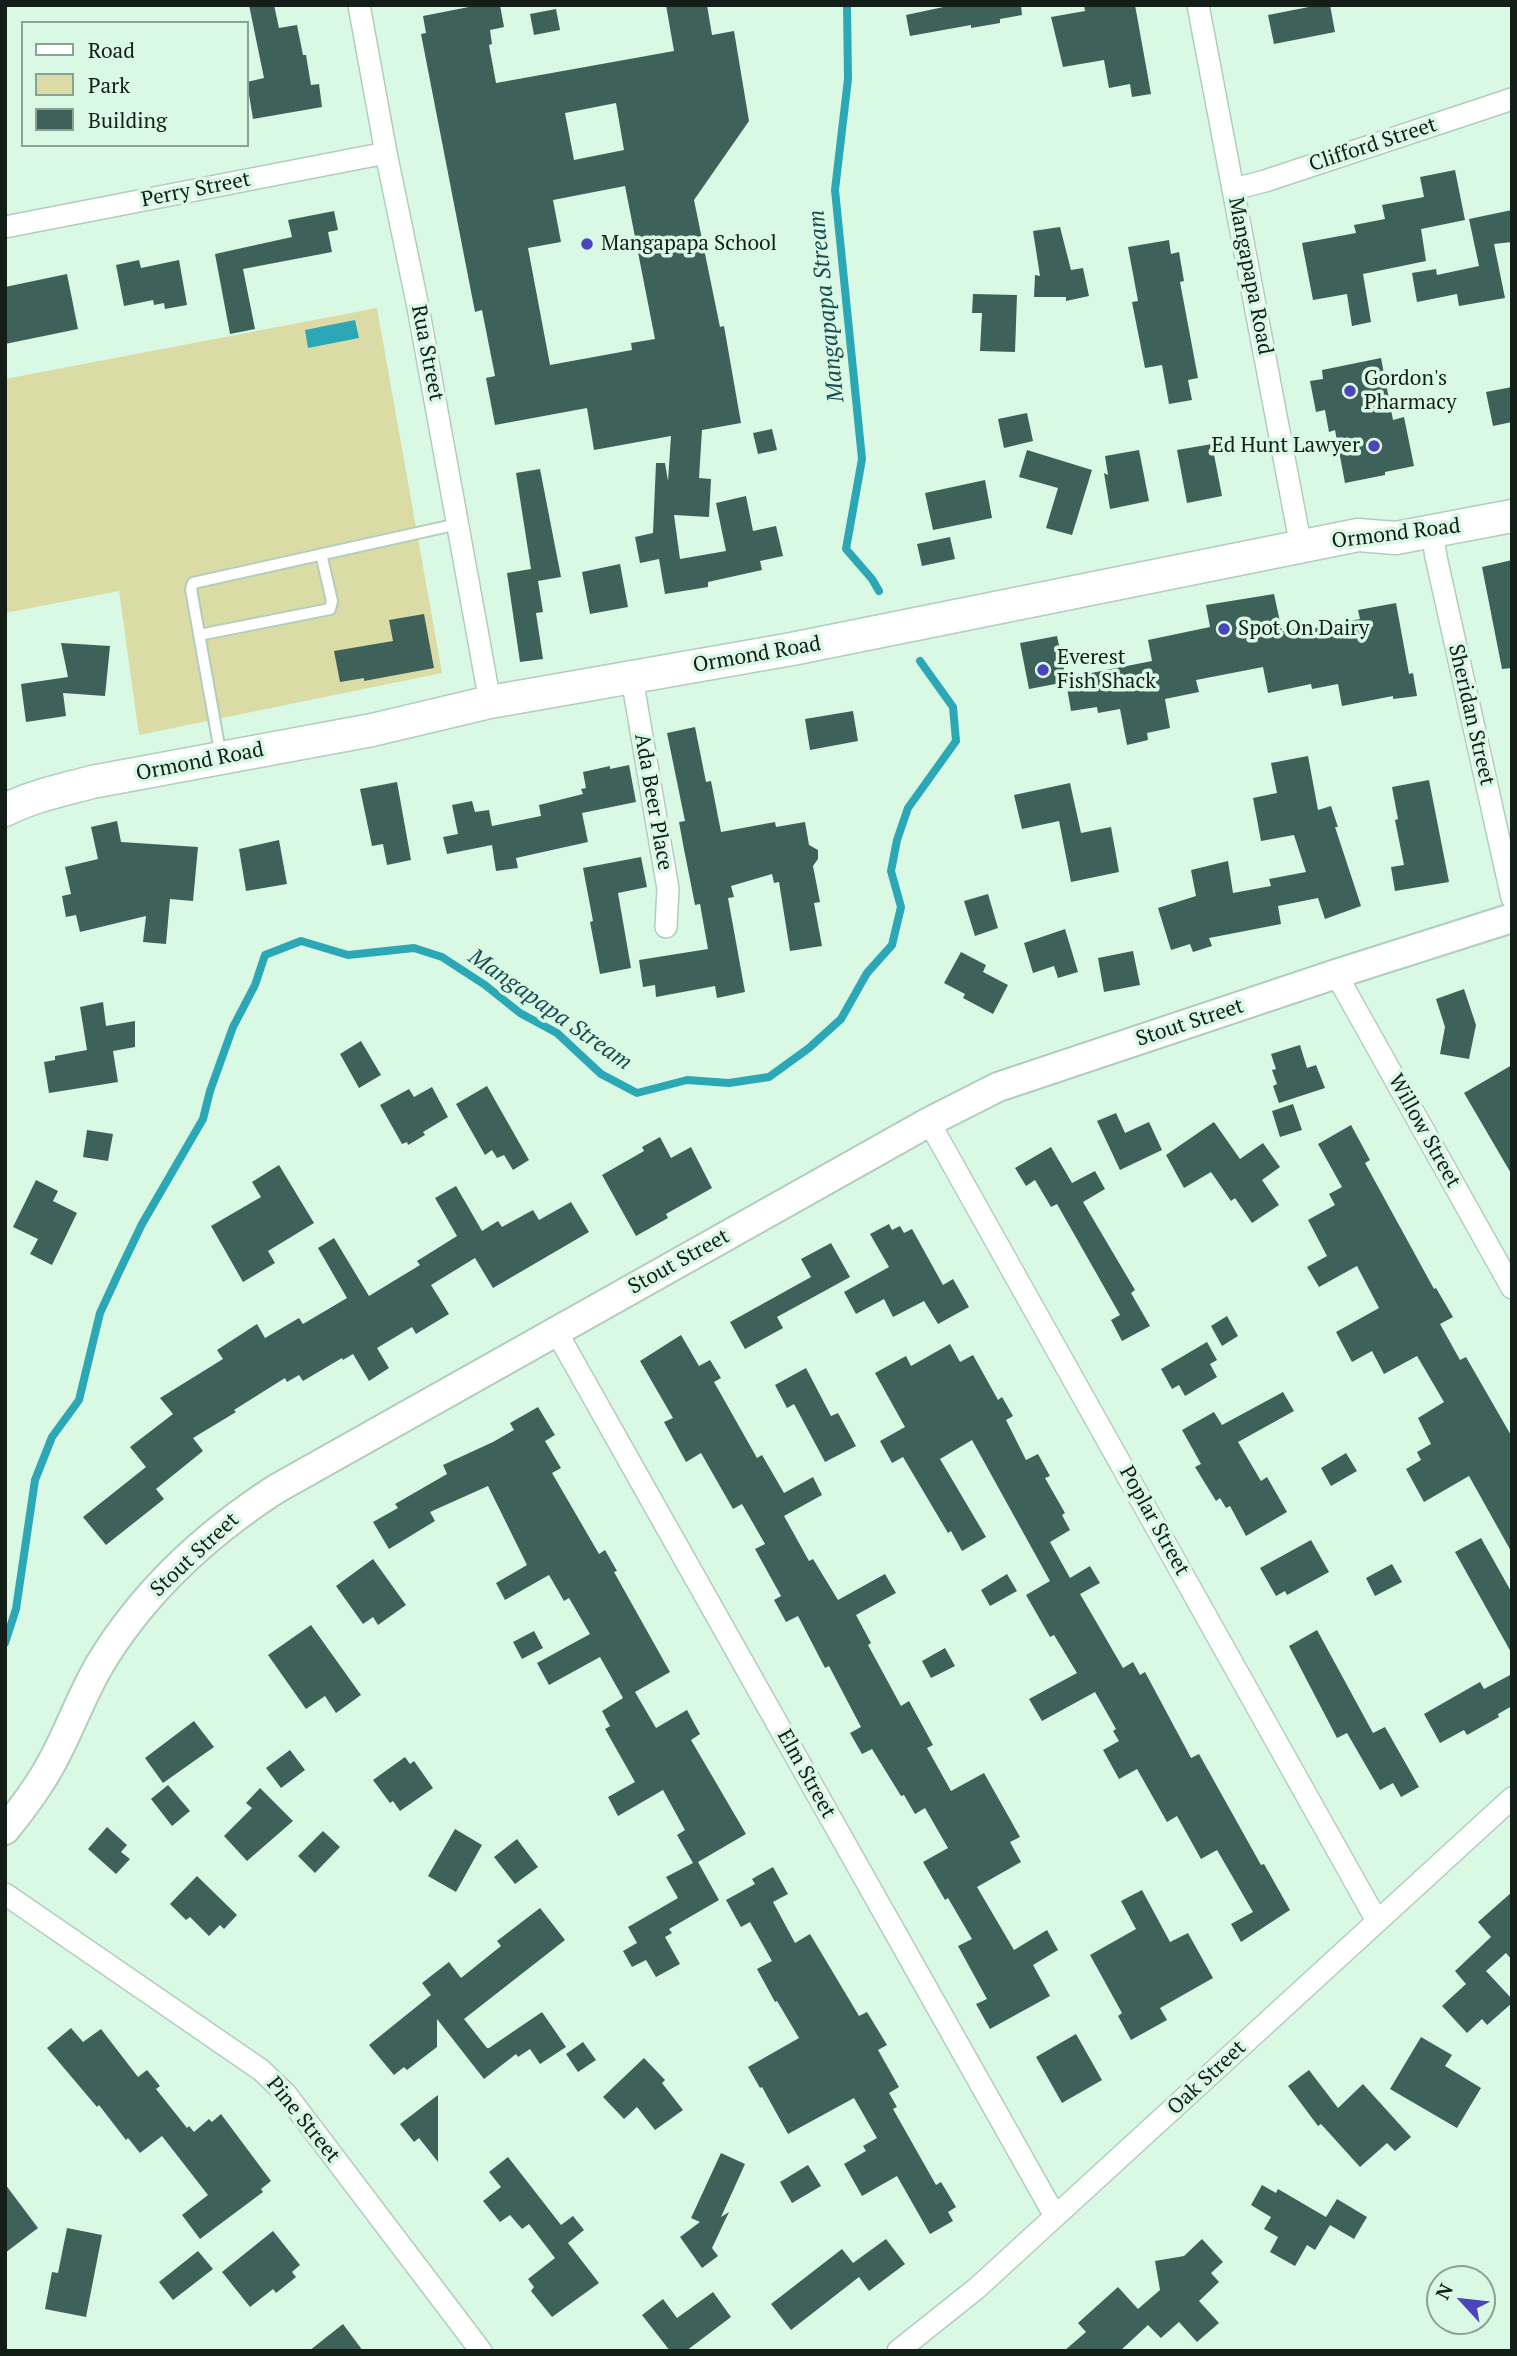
<!DOCTYPE html>
<html>
<head>
<meta charset="utf-8">
<style>
	body { margin:0 }
	#map { position:relative; width:1517px; height:2356px; overflow:hidden; background:#daf9e5; font-family:"PT Serif",serif }
	canvas { display:block }
	.frame { position:absolute; inset:0; border:7px solid #121e17; pointer-events:none }
	.legend { position:absolute; left:21px; top:21px; width:228px; height:126px; box-sizing:border-box; background:#daf9e5; border:2px solid #8aa193; margin:0; padding:9px 12px; list-style:none; font-size:21px; color:#121e17 }
	.legend li { display:flex; align-items:center; gap:14px; height:35px }
	.legend b { width:35px; border:2px solid #8aa193 }
	.north { position:absolute; left:1426px; top:2265px; width:70px; height:70px; box-sizing:border-box; background:#daf9e5; border:2px solid #8aa193; border-radius:50%; rotate:297deg; font-size:19px; font-weight:700; line-height:28px; text-align:center; color:#121e17 }
	.north::after { content:''; display:block; margin:auto; width:24px; height:32px; background:#4c44bb; clip-path:polygon(50% 0,100% 100%,50% 72%,0 100%) }
</style>
</head>
<body>
<div id="map">
<canvas width="1517" height="2356"></canvas>
<div class="frame"></div>
<ul class="legend">
<li><b style="height:9px;background:#fff"></b>Road</li>
<li><b style="height:19px;background:#dbdba6"></b>Park</li>
<li><b style="height:19px;background:#3e615a"></b>Building</li>
</ul>
<div class="north">N</div>
</div>
<script>
const g = document.querySelector('canvas').getContext('2d');
g.lineJoin = 'round';
function fill(path, color) { g.fillStyle = color; g.fill(path, 'evenodd'); }
function strokePath(path, color, width, dash) { g.strokeStyle = color; g.lineWidth = width; g.lineCap = dash ? 'butt' : 'round'; g.setLineDash(dash || []); g.stroke(path); }
function drawText(font, color, halo, rows, align = 'center') {
  g.font = font + ' "PT Serif",serif'; g.lineWidth = 7; g.setLineDash([]); g.textBaseline = 'middle'; g.strokeStyle = halo; g.fillStyle = color; for (const [text, x, y, turn = 0] of rows) {
    g.save(); g.translate(x, y); g.rotate((+turn || 0) * Math.PI / 180); g.textAlign = isNaN(turn) ? turn : align; if (halo) g.strokeText(text, 0, 0); g.fillText(text, 0, 0); g.restore();
  }
}
const green = new Path2D(`
	M377 308 442 673 139 735 119 591 5 613V379Z`);
const water = new Path2D(`
	M355 320 359 338 308 348 305 330Z`);
const stream = new Path2D(`
	M847 5 848 79 835 190 862 459 846 549 872 579 879 591
	M5 1643 16 1609 35 1480 52 1437 79 1400 100 1313 119 1272 142 1224 203 1119 210 1091 233 1027 255 985 265 955 301 941 348 955 414 948 442 957 485 985 520 1013 557 1033 601 1074 637 1093 687 1080 729 1083 769 1077 809 1048 841 1019 867 973 892 945 901 907 891 871 897 840 908 808 956 741 953 707 920 661`);
const building = new Path2D(`
	M249 5H274L279 28 297 25 303 55H306L311 85 319 84 322 107 253 119 247 82 264 78Z
	M479 5H500L504 27 490 30 492 44 489 45 496 83 674 51 666 5H707L712 35 734 31 749 121 694 200 720 327 724 326 741 423 702 430 699 478 711 479 709 517 674 515 680 559 726 551 716 503 746 496 753 531 776 526 783 556 760 561 762 570 708 582V587L665 594 659 559 640 563 635 537 653 533 656 463H665L668 481 671 436 594 450 587 408 495 425 486 378 495 376 482 310 475 312 421 34 426 33 423 16ZM616 103 624 150 574 160 565 113ZM625 186 655 339 631 343 632 350 550 365 528 248 561 242 553 200Z
	M953 5H1021L1022 15 1000 19V23L971 28V25L910 36 906 15Z
	M1084 5H1135L1151 94 1132 97 1130 84 1109 88 1104 60 1063 67 1051 17 1085 11Z
	M1319 5H1330L1335 32 1274 44 1268 15Z
	M556 9 560 30 534 35 530 14Z
	M1455 170 1465 220 1421 229 1426 261 1363 274 1371 322 1352 326 1347 294 1313 300 1302 243 1356 233 1354 225 1385 219 1382 205 1424 197 1420 177Z
	M1512 210V242L1494 244 1505 298 1459 306 1457 294 1417 302 1412 273 1436 269 1437 275 1479 266 1469 219Z
	M334 211 338 230 328 232 332 252 243 269 255 329 230 334 215 254 292 237 288 220Z
	M1060 227 1071 270 1083 268 1089 296 1066 301V297H1034L1035 275 1040 276 1033 231Z
	M1169 240 1171 254 1179 252 1184 281 1180 282 1198 378 1188 380 1192 400 1169 404 1162 365 1145 368 1132 302 1138 301 1128 247Z
	M139 260 141 268 179 260 187 305 165 309 164 303 154 305 153 300 124 306 116 265Z
	M67 274 78 329 5 344V287Z
	M973 294 1017 295 1015 352 980 351 982 313H972Z
	M1381 358 1393 420 1404 417 1414 466 1385 472V475L1345 483 1335 430 1329 432 1325 410 1316 412 1310 381 1323 379 1322 370Z
	M1512 387V422L1493 426 1486 392Z
	M1027 413 1033 441 1004 448 998 419Z
	M772 429 777 450 758 454 753 433Z
	M1212 444 1222 496 1187 503 1177 450Z
	M1027 450 1092 470 1072 535 1046 528 1058 488 1019 477Z
	M1139 450 1149 501 1110 509 1104 473 1108 475 1105 456Z
	M540 469 561 577 538 581 543 612 536 613 543 659 520 662 507 573 531 569 516 473Z
	M985 480 992 518 933 530 925 493Z
	M950 537 955 559 922 566 917 544Z
	M1512 560V668L1502 669 1482 567Z
	M620 564 628 607 590 614 582 572Z
	M1274 594 1282 631 1304 627 1305 630 1360 619 1358 610 1396 603 1409 674 1413 673 1417 696 1393 699V696L1342 706 1338 684 1312 689 1311 684 1268 693 1263 667 1196 680 1199 692 1165 699 1170 728 1147 733 1148 740 1127 745 1120 709 1098 713 1097 707 1071 711 1066 682 1029 689 1020 643 1057 636 1066 678 1152 661 1148 640 1210 627 1206 605Z
	M424 614 434 668 364 681V678L340 682 334 651 393 641 389 620Z
	M61 643 110 646 105 696 63 693 66 716 26 722 21 684 68 677Z
	M853 711 858 741 810 750 805 719Z
	M695 727 706 782 711 781 721 832 775 822 776 827 805 822 809 845 818 850V859L813 866 820 902 814 903 822 946 790 951 779 882 774 883 772 874 731 886 734 897 728 898 745 992 717 998 715 986 656 997 655 985 643 987 639 960 708 949 700 904 695 905 683 844 679 822 685 821 667 733Z
	M1308 756 1318 810 1331 806 1338 827H1335L1361 906 1325 919 1318 898 1278 906 1281 924 1209 938 1212 946 1193 952 1190 944 1171 950 1158 908 1196 896 1191 870 1228 861 1233 893 1271 886 1269 879 1306 872 1294 835 1261 841 1253 798 1277 793 1271 763Z
	M629 765 636 802 582 813 588 842 516 858 518 868 496 871 492 845 447 854 443 837 458 834 452 805 472 801 475 812 489 810 492 826 541 816 539 805 583 794 581 789 586 788 583 772 610 766V769Z
	M1429 780 1449 882 1395 891 1391 867 1404 865 1395 820 1398 819 1392 787Z
	M397 782 411 860 387 865 383 844 372 846 360 789Z
	M1070 783 1081 833 1111 827 1119 872 1071 882 1059 821 1022 829 1014 795Z
	M117 821 121 842 198 847 193 901 170 899 166 944 143 942 146 916 80 932 76 915 66 917 62 896 71 894 65 867 98 859 91 827Z
	M279 840 287 884 246 891 239 849Z
	M641 857 647 887 618 893 631 968 600 974 590 922 593 921 583 868Z
	M988 894 998 928 975 936 964 901Z
	M1065 929 1078 972 1058 978 1054 966 1033 973 1024 943Z
	M1133 951 1140 985 1104 992 1098 958Z
	M961 952 986 965 983 972 1008 985 993 1014 963 998 965 994 944 983Z
	M1464 989 1476 1025 1469 1059 1440 1054 1445 1027 1436 999Z
	M103 1002 106 1026 135 1021V1047L113 1051 118 1082 49 1093 44 1062 55 1060V1056L87 1050 80 1007Z
	M361 1041 381 1075 359 1088 340 1054Z
	M1300 1045 1307 1068 1316 1065 1325 1088 1279 1103 1273 1086 1277 1084 1272 1070 1276 1069 1271 1054Z
	M1512 1065V1175L1464 1093Z
	M487 1086 529 1160 513 1170 504 1155 497 1158 492 1150 485 1155 456 1104Z
	M432 1087 448 1117 423 1132 425 1135 408 1145 407 1142 402 1144 380 1105 409 1089 414 1097Z
	M1293 1104 1302 1130 1280 1137 1272 1111Z
	M1116 1113 1125 1133 1149 1122 1162 1150 1120 1170 1097 1121Z
	M1214 1122 1240 1159 1263 1143 1280 1167 1262 1180 1279 1205 1252 1223 1235 1198 1231 1201 1211 1172 1184 1188 1166 1155Z
	M1351 1125 1370 1160 1365 1163 1434 1289 1436 1288 1453 1317 1440 1324 1460 1360 1466 1357 1512 1437V1553L1469 1476 1424 1502 1406 1469 1421 1460 1417 1452 1431 1444 1418 1418 1444 1402 1417 1356 1384 1374 1372 1351 1352 1362 1336 1332 1379 1308 1357 1266 1319 1287 1307 1267 1327 1256 1308 1220 1335 1205 1329 1194 1342 1187 1318 1144Z
	M87 1130 113 1134 108 1161 83 1157Z
	M660 1137 671 1158 691 1147 712 1188 666 1214 668 1218 636 1236 602 1175 644 1151 642 1147Z
	M1051 1147 1072 1183 1095 1171 1105 1189 1083 1202 1135 1290 1131 1293 1150 1326 1122 1341 1111 1320 1120 1315 1057 1204 1051 1207 1035 1180 1026 1186 1015 1168Z
	M279 1165 314 1223 268 1251 275 1263 243 1282 211 1226 261 1197 252 1182Z
	M36 1180 58 1191 53 1201 77 1213 52 1265 30 1254 38 1239 13 1227Z
	M456 1186 482 1231 498 1221 502 1227 533 1210 539 1220 571 1202 589 1232 493 1288 475 1258 431 1285 449 1314 416 1334 412 1327 377 1348 389 1368 369 1381 353 1354 343 1360 342 1358 303 1381 299 1375 287 1382 285 1378 234 1410 236 1412 193 1438 203 1451 156 1489 164 1499 106 1545 83 1517 146 1467 130 1447 173 1414 160 1398 223 1359 217 1350 257 1324 265 1338 299 1318 303 1324 347 1298 318 1248 334 1238 369 1296 420 1265 417 1261 457 1236 435 1198Z
	M889 1224 892 1230 900 1226 904 1233 912 1229 943 1285 953 1279 969 1307 938 1324 924 1301 893 1317 884 1299 856 1314 844 1292 889 1267 870 1234Z
	M831 1243 850 1277 777 1317 783 1328 745 1349 730 1322 811 1277 801 1259Z
	M1227 1316 1238 1336 1222 1346 1211 1326Z
	M681 1335 699 1366 710 1360 721 1378 714 1382 757 1458 762 1455 784 1493 813 1477 822 1495 784 1516 809 1561 813 1559 838 1600 885 1574 896 1593 856 1615 871 1643 868 1645 901 1706 909 1701 933 1745 927 1748 951 1791 984 1773 1020 1837 1010 1842 1021 1862 977 1887 1014 1950 1047 1930 1058 1950 1033 1965 1050 1996 990 2029 976 2004 987 1999 958 1946 972 1939 948 1898 945 1900 923 1862 948 1848 925 1808 915 1814 904 1795 901 1796 872 1749 862 1754 850 1733 861 1727 829 1666 825 1668 798 1616 786 1622 774 1600 781 1596 755 1549 765 1544 742 1504 733 1509 701 1453 686 1462 664 1422 673 1418 640 1361Z
	M1207 1342 1217 1360 1210 1364 1217 1377 1185 1396 1179 1385 1172 1389 1161 1369Z
	M950 1344 960 1362 973 1355 998 1400 1002 1397 1013 1416 1006 1420 1026 1460 1038 1454 1050 1476 1045 1478 1065 1513 1062 1515 1070 1530 1050 1542 1070 1578 1090 1566 1100 1583 1080 1594 1123 1668 1133 1662 1140 1675 1145 1672 1191 1758 1199 1754 1261 1865 1264 1864 1290 1910 1241 1942 1231 1924 1253 1912 1217 1850 1201 1859 1177 1816 1167 1822 1137 1769 1119 1779 1103 1750 1119 1741 1113 1731 1116 1729 1095 1692 1042 1721 1029 1699 1077 1673 1054 1635 1050 1637 1026 1595 1050 1581 972 1440 940 1459 986 1537 962 1551 951 1531 948 1533 903 1457 892 1463 880 1441 905 1427 875 1373 906 1356 911 1366Z
	M806 1368 831 1416 838 1413 856 1446 825 1462 794 1404 787 1408 775 1385Z
	M1283 1392 1294 1411 1238 1442 1261 1481 1267 1477 1287 1512 1246 1536 1230 1506 1226 1508 1220 1498 1216 1501 1195 1467 1201 1464 1182 1430 1214 1412 1222 1425Z
	M538 1407 555 1435 545 1441 561 1468 552 1473 599 1554 605 1550 617 1571 614 1572 670 1672 635 1692 656 1728 687 1710 700 1734 691 1740 746 1834 698 1862 719 1900 669 1929 672 1933 665 1937 680 1964 656 1977 646 1960 632 1967 623 1951 637 1943 628 1927 678 1898 666 1877 693 1863 677 1835 685 1830 663 1790 618 1816 608 1797 635 1782 605 1729 610 1726 602 1711 623 1698 600 1657 549 1685 537 1663 590 1634 569 1598 564 1601 549 1575 505 1600 496 1583 527 1565 488 1486 430 1512 435 1521 389 1549 373 1522 398 1508 395 1504 447 1474 443 1465 493 1442 514 1430 510 1423Z
	M1346 1453 1357 1471 1331 1486 1321 1468Z
	M1481 1538 1512 1593V1654L1455 1552Z
	M1311 1540 1329 1572 1287 1595 1285 1591 1276 1596 1260 1568Z
	M373 1559 406 1605 378 1625 373 1617 363 1624 336 1586Z
	M1392 1564 1402 1582 1375 1596 1366 1578Z
	M1007 1574 1017 1591 990 1606 981 1590Z
	M311 1625 361 1695 336 1713 325 1696 306 1709 268 1655Z
	M1317 1630 1373 1733 1385 1727 1419 1787 1401 1797 1393 1783 1380 1790 1347 1733 1337 1738 1289 1646Z
	M534 1631 543 1648 522 1659 513 1642Z
	M945 1648 955 1666 931 1678 922 1661Z
	M1512 1674V1706L1498 1714 1499 1717 1467 1735 1464 1730 1440 1743 1424 1714 1480 1682 1484 1689Z
	M194 1721 214 1747 163 1783 145 1758Z
	M290 1750 305 1770 281 1788 266 1768Z
	M405 1757 410 1764 414 1761 433 1788 400 1811 393 1801 390 1803 373 1780Z
	M168 1785 190 1811 172 1826 151 1799Z
	M260 1788 293 1821 247 1861 224 1836 252 1808 246 1803Z
	M107 1827 127 1845 121 1852 130 1859 116 1874 88 1849Z
	M455 1829 482 1845 456 1892 428 1876Z
	M323 1831 340 1847 315 1873 298 1856Z
	M517 1839 538 1867 515 1884 494 1857Z
	M773 1867 788 1894 773 1902 795 1943 810 1934 859 2016 867 2012 887 2045 878 2050 899 2087 889 2093 897 2107 893 2109 936 2185 941 2182 956 2207 948 2212 953 2221 930 2234 897 2176 862 2196 844 2164 866 2151 863 2146 877 2138 854 2098 788 2134 762 2087 760 2088 748 2067 799 2038 777 2001 775 2002 757 1969 772 1961 750 1922 741 1927 726 1900 755 1884 752 1879Z
	M197 1876 237 1915 224 1929 220 1925 209 1936 190 1917 186 1920 170 1904Z
	M1142 1890 1170 1942 1188 1933 1213 1978 1160 2008 1167 2020 1131 2040 1118 2016 1122 2013 1090 1955 1136 1929 1121 1901Z
	M1512 1892V1960L1506 1953 1486 1971 1512 1999V2003L1487 2025 1482 2019 1467 2033 1442 2006 1466 1984 1455 1971 1491 1937 1478 1922Z
	M540 1908 565 1940 464 2019 487 2048H489L542 2012 566 2047 540 2064 530 2049 518 2057 516 2054 484 2079 437 2019V2047L407 2070 404 2067 394 2075 369 2045 431 1995 422 1983 449 1962 461 1978 501 1946 497 1941Z
	M71 2028 83 2042 101 2029 138 2077 147 2070 160 2086 156 2089 187 2128 189 2126 194 2132 209 2119 212 2122 221 2114 271 2181 261 2189 263 2192 200 2239 182 2215 208 2195 162 2136 140 2153 128 2138 126 2140 99 2105 97 2107 47 2048Z
	M1076 2034 1102 2080 1062 2103 1036 2057Z
	M1421 2037 1452 2055 1445 2066 1481 2088 1457 2128 1390 2089Z
	M583 2042 596 2060 578 2072 566 2054Z
	M644 2058 665 2080 662 2083 683 2110 655 2130 637 2107 624 2119 603 2097Z
	M1309 2070 1338 2108 1363 2084 1411 2137 1395 2151 1387 2143 1360 2167 1321 2124 1318 2126 1288 2086Z
	M438 2095V2162L419 2138 414 2142 400 2124Z
	M721 2153 745 2164 721 2217 729 2212 712 2248 718 2256 702 2268 680 2237 700 2222 691 2218Z
	M508 2157 561 2225 573 2216 584 2230 568 2243 599 2283 552 2317 531 2291 534 2287 528 2279 555 2258 529 2224 522 2229 510 2215 500 2222 483 2201 501 2187 489 2172Z
	M808 2165 821 2186 792 2203 780 2182Z
	M5 2184 38 2228 5 2253Z
	M1262 2185 1276 2193 1278 2189 1326 2217 1337 2199 1367 2217 1354 2239 1330 2225 1315 2250 1307 2245 1295 2266 1270 2252 1278 2237 1264 2229 1271 2217 1251 2205Z
	M67 2228 102 2235 86 2317 45 2309 52 2272 58 2273Z
	M273 2231 300 2265 292 2272 296 2277 276 2293 273 2289 250 2307 222 2272Z
	M886 2239 905 2264 869 2291 859 2277 791 2330 771 2304 842 2249 853 2263Z
	M1202 2239 1223 2262 1211 2273 1219 2282 1199 2301 1219 2323 1197 2342 1179 2322 1161 2338 1148 2325 1120 2351H1064L1086 2332 1078 2323 1118 2287 1138 2309 1160 2290 1155 2261 1184 2256Z
	M198 2251 213 2269 173 2300 159 2282Z
	M713 2292 731 2317 686 2351H670L642 2315 663 2299 677 2318Z
	M343 2324 363 2351H309Z`);
const service = new Path2D(`
	M199 635 330 609 332 601 321 554
	M221 757 191 589 193 583 458 524`);
const minor = new Path2D(`
	M359 5 386 153 418 307 490 702
	M1198 5 1301 547
	M1234 189 1265 181 1512 99
	M5 227 386 153
	M1432 532 1436 557 1512 898
	M632 678 668 889 666 927
	M1336 974 1512 1288
	M929 1122 1377 1921
	M556 1331 1055 2216
	M5 1894 261 2070 286 2094 481 2351
	M898 2351 977 2288 1512 1798`);
const tertiary = new Path2D(`
	M5 1830C22 1809 38 1788 51 1764 69 1732 81 1696 100 1664 144 1591 205 1535 276 1489L929 1122 998 1087 1336 974 1512 918`);
const secondary = new Path2D(`
	M5 810C32 796 63 790 92 782L372 730 490 702 792 649 1358 535 1396 538 1512 516`);
const markers = [
	[587,244,7,"#4c44bb"],
	[1350,391,7,"#4c44bb"],
	[1374,446,7,"#4c44bb"],
	[1224,629,7,"#4c44bb"],
	[1043,670,7,"#4c44bb"]
];
const streetNames = [
	["Clifford Street",1373,145,-18],
	["Perry Street",196,190,-11],
	["Mangapapa Road",1250,276,79],
	["Rua Street",427,353,79],
	["Ormond Road",1396,534,-7],
	["Ormond Road",757,655,-10],
	["Sheridan Street",1471,715,77],
	["Ormond Road",200,762,-11],
	["Ada Beer Place",653,802,80],
	["Stout Street",1190,1023,-18],
	["Willow Street",1424,1131,61],
	["Stout Street",679,1262,-29],
	["Poplar Street",1154,1521,61],
	["Stout Street",195,1555,-43],
	["Elm Street",806,1774,61],
	["Oak Street",1207,2078,-43],
	["Pine Street",303,2120,51]
];
const poiNames = [
	["Mangapapa School",601,244],
	["Gordon's",1364,379],
	["Pharmacy",1364,403],
	["Ed Hunt Lawyer",1360,446,"right"],
	["Spot On Dairy",1238,629],
	["Everest",1057,658],
	["Fish Shack",1057,682]
];
const waterNames = [
	["Mangapapa Stream",827,306,-96],
	["Mangapapa Stream",550,1010,35]
];
fill(green, '#dbdba6');
fill(water, '#2ca7b5');
strokePath(stream, '#2ca7b5', 8);
fill(building, '#3e615a');
strokePath(service, '#b0cebb', 14);
strokePath(minor, '#b0cebb', 24);
strokePath(tertiary, '#b0cebb', 32);
strokePath(secondary, '#b0cebb', 35);
strokePath(service, '#fff', 10);
strokePath(minor, '#fff', 21);
strokePath(tertiary, '#fff', 28);
strokePath(secondary, '#fff', 32);
for (const [x, y, r, color] of markers) { const dot = new Path2D(); dot.arc(x, y, r, 0, 2 * Math.PI); g.fillStyle = color; g.fill(dot); strokePath(dot, '#daf9e5', 2.5); }
drawText('21px', '#121e17', '#daf9e5', streetNames);
drawText('21px', '#121e17', '#daf9e5', poiNames, 'left');
drawText('italic 23px', '#1a4d53', '#daf9e5', waterNames);
</script>
</body>
</html>
